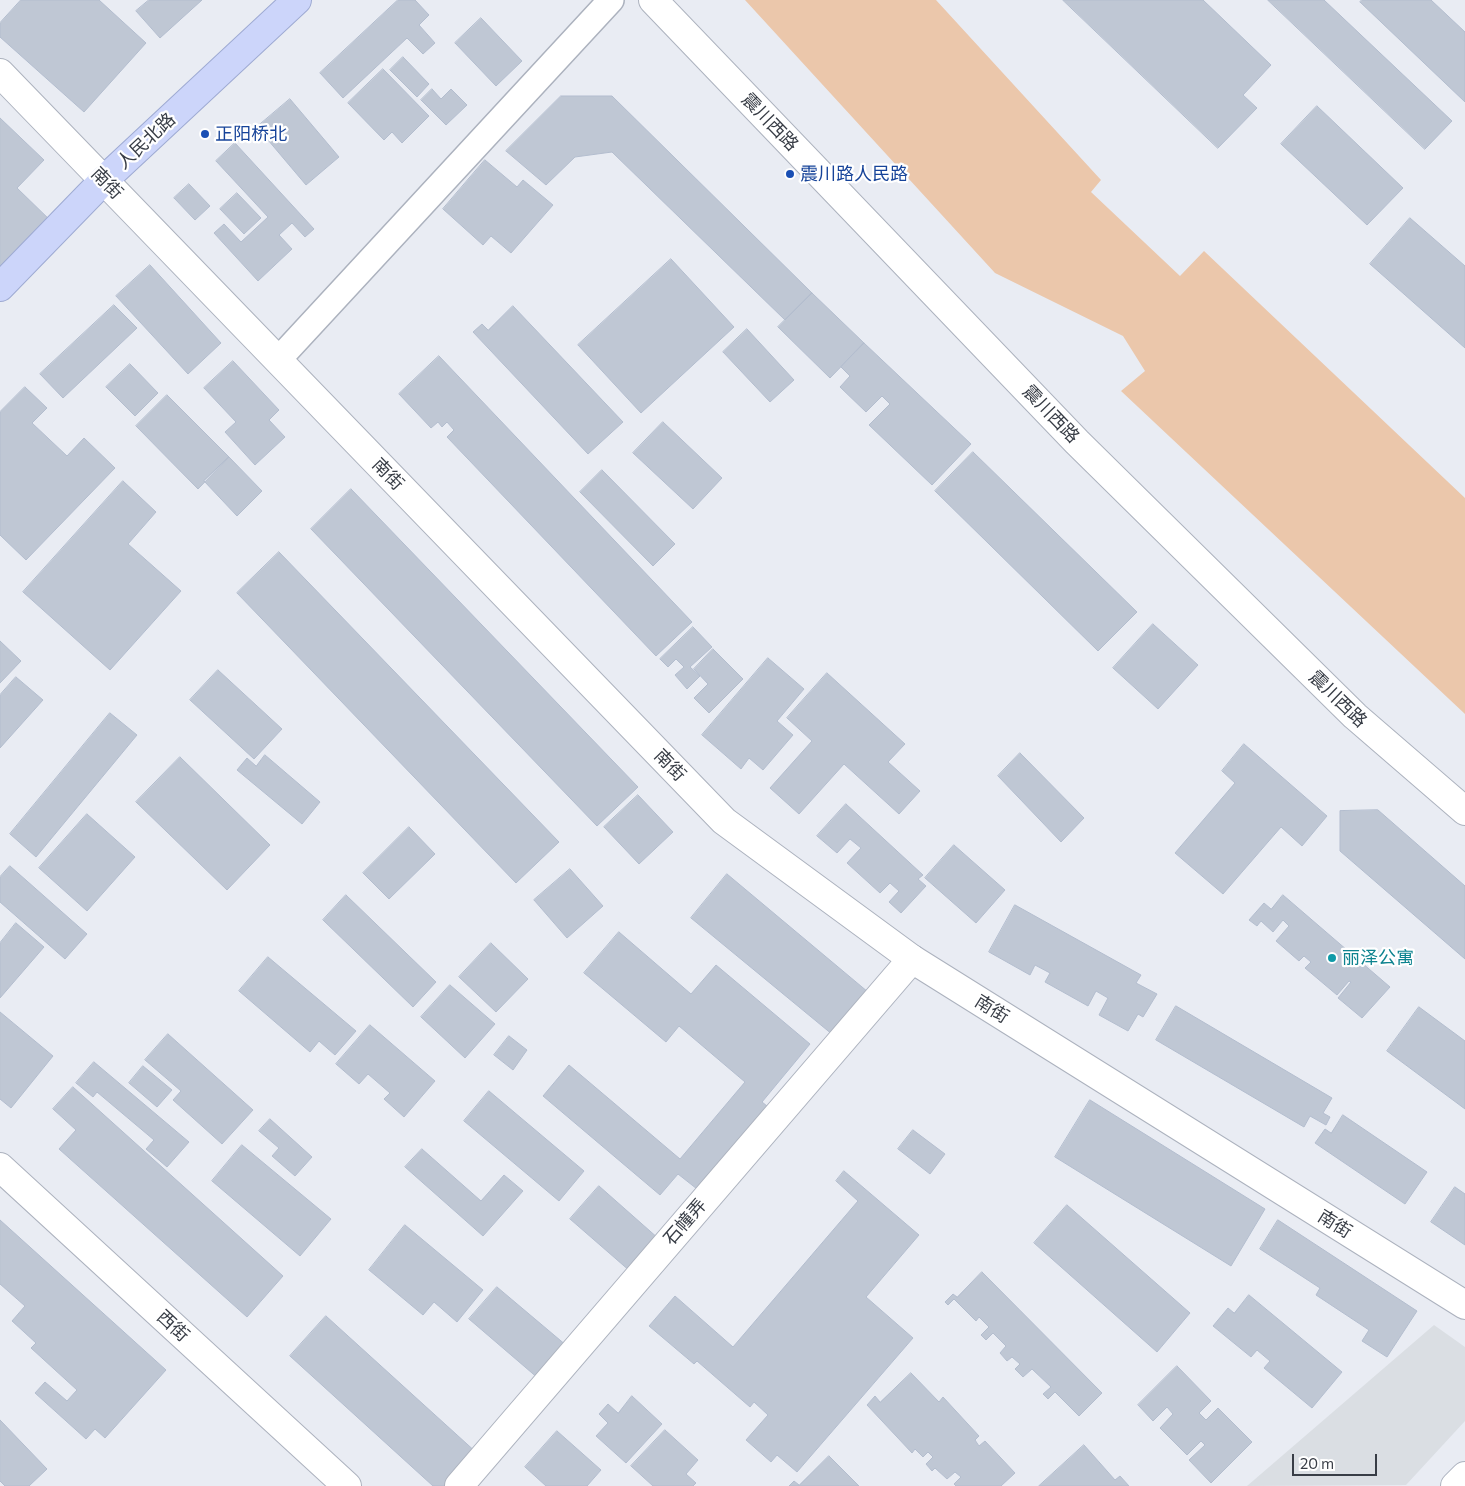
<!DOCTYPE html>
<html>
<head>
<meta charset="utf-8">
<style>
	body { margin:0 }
	#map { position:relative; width:1465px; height:1486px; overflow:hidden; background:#e9ecf3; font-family:Commissioner,sans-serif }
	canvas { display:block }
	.scale { position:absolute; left:1292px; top:1454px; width:85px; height:22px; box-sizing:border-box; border:2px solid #383d46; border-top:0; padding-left:6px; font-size:15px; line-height:18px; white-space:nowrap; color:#383d46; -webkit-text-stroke:4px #fff; paint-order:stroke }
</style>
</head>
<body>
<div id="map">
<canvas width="1465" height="1486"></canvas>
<div class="scale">20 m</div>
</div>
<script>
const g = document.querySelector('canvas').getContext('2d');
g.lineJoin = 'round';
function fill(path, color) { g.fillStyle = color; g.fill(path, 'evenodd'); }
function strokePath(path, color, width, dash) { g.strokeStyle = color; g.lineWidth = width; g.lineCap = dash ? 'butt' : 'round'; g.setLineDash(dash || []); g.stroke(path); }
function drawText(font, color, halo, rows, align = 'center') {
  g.font = font + ' Commissioner,"Noto Sans SC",sans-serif'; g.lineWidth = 4.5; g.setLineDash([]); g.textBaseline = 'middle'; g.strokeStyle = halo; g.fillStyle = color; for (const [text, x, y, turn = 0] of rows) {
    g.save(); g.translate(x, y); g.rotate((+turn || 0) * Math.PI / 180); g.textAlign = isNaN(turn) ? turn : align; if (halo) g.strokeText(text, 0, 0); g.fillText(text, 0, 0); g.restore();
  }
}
const industrial = new Path2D(`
	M1434 1325 1465 1347V1421L1406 1485 1247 1486Z`);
const water = new Path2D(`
	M745 0H936L1101 180 1091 192 1180 276 1204 251 1465 498V714L1121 391 1145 371 1123 336 995 273Z`);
const building = new Path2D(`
	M21 0H99L146 43 84 112 0 37V23Z
	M149 0H202L160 38 136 11Z
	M398 0H415L429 15 419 25 435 43 423 54 407 38 343 98 320 73Z
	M1063 0H1203L1271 65 1243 95 1257 108 1218 148Z
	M1268 0H1324L1452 121 1425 149Z
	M1362 0H1431L1465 32V102L1360 2Z
	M481 18 522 61 496 86 455 43Z
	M403 57 429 84 417 97 390 70Z
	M383 69 429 116 402 143 392 132 384 140 348 103Z
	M432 89 441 99 451 89 467 105 446 125 421 100Z
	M561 96H612L812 293 785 320 612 152 575 157 546 185 506 151Z
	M290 99 339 157 306 185 257 127Z
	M1317 106 1403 188 1367 225 1281 144Z
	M0 118 44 160 17 188 53 223 0 278Z
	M235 143 314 229 305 237 292 223 279 235 292 249 258 281 214 233 224 224 241 242 268 217 216 161Z
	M485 160 517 187 523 180 553 205 511 253 491 236 483 245 443 209Z
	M189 184 210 206 195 220 174 198Z
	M237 193 261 218 244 234 220 209Z
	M1410 218 1465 266V348L1370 264Z
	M671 259 734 327 641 413 578 345Z
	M150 265 221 343 188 374 116 296Z
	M812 293 864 343 830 378 778 327Z
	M114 305 137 328 63 398 40 374Z
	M513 306 623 422 588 454 473 332 482 324 488 330Z
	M747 329 794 380 770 402 723 352Z
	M864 343 971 444 932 485 869 425 890 404 882 396 866 412 840 387 850 376 841 367Z
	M439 356 692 622 656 656 447 437 454 430 447 422 442 427 438 422 431 428 399 394Z
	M233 361 279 410 269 420 285 437 255 465 225 432 236 422 204 388Z
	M130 364 158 393 135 416 106 387Z
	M25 387 47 408 32 423 67 456 84 438 115 468 26 560 0 535V412Z
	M167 395 229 457 198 489 136 426Z
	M663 422 722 478 693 509 633 453Z
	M973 452 1137 612 1098 651 935 491Z
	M229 457 262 491 237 516 204 481Z
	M602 470 675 544 653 566 580 492Z
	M123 481 156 512 128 544 181 591 110 670 23 592Z
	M351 489 638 787 597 826 311 529Z
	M279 552 559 842 516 883 237 593Z
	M1153 624 1198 665 1158 709 1113 668Z
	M693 627 712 647 690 667 700 676 687 689 675 675 684 667 676 659 668 667 660 659Z
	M0 641 21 661 0 683Z
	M713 649 743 679 709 713 694 698 708 684 694 669Z
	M768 658 804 689 777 721 793 735 763 770 749 758 741 769 702 735Z
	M218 670 282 729 254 759 190 700Z
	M827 673 905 744 888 762 920 791 899 814 844 764 799 814 770 788 812 741 787 718Z
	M16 677 43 700 0 748V695Z
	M110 713 137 735 36 857 10 834Z
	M1244 744 1327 816 1302 846 1281 827 1223 894 1175 853 1235 783 1222 771Z
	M1020 753 1084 818 1061 842 998 776Z
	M265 755 320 802 302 824 237 770 247 758 256 766Z
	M180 757 270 845 227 890 136 802Z
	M638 795 673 832 639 864 604 827Z
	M846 804 923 875 918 879 926 886 901 913 889 902 899 891 890 883 880 893 847 863 861 848 850 839 837 853 817 836Z
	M1378 810 1465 886V959L1340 851V811Z
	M87 814 135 857 87 911 39 868Z
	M409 827 435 854 389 899 363 873Z
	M954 845 1005 890 976 923 925 878Z
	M10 866 87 934 65 959 0 902V877Z
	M570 869 603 906 567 938 534 900Z
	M727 874 868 992 833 1035 691 918Z
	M346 895 436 982 413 1007 323 920Z
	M1283 895 1390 987 1362 1018 1338 998 1351 982 1349 981 1337 995 1305 968 1311 962 1304 956 1299 961 1276 941 1289 926 1283 920 1273 932 1261 921 1257 926 1249 920 1264 903 1271 909Z
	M1015 905 1141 975 1136 983 1157 994 1143 1017 1138 1014 1128 1031 1099 1015 1108 998 1096 991 1088 1006 1045 982 1050 973 1035 965 1030 975 989 952Z
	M16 923 44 947 0 998V943Z
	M619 932 691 994 716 965 810 1044 762 1102 767 1106 697 1189 678 1174 660 1195 543 1096 569 1065 680 1159 745 1082 679 1026 666 1042 584 973Z
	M491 943 528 979 496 1012 459 977Z
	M268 957 356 1031 335 1055 319 1041 310 1052 239 991Z
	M450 985 495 1024 465 1058 421 1017Z
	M1176 1006 1332 1098 1323 1113 1330 1117 1326 1125 1310 1116 1304 1127 1156 1040Z
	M1419 1007 1465 1041V1109L1387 1051Z
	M0 1012 53 1056 11 1108 0 1099Z
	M370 1025 435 1081 404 1117 384 1099 390 1093 368 1074 359 1084 336 1064Z
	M168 1034 253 1110 222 1144 173 1100 181 1091 145 1060Z
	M509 1036 527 1050 513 1070 494 1055Z
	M94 1062 189 1142 167 1167 146 1149 154 1140 97 1092 93 1097 76 1083Z
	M143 1066 172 1090 157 1107 129 1083Z
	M73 1087 283 1276 247 1317 59 1149 76 1130 53 1109Z
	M489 1091 584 1171 559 1201 464 1121Z
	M1090 1100 1265 1209 1231 1266 1055 1157Z
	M1343 1115 1427 1172 1405 1204 1315 1143 1325 1129 1331 1133Z
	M270 1119 312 1157 295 1176 272 1156 279 1148 259 1131Z
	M913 1130 945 1154 930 1174 898 1149Z
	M242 1145 331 1219 300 1256 212 1181Z
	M422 1149 481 1201 504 1175 523 1191 483 1236 405 1167Z
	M844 1171 919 1235 866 1297 913 1338 797 1472 777 1455 771 1462 746 1440 768 1415 754 1402 750 1407 697 1361 694 1364 649 1326 675 1296 733 1347 858 1201 836 1181Z
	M599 1186 659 1239 631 1272 570 1219Z
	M1455 1187 1465 1194V1245L1431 1222Z
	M1067 1205 1190 1313 1157 1352 1034 1243Z
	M0 1220 166 1370 105 1438 95 1429 86 1439 35 1393 45 1382 67 1401 77 1390 31 1348 36 1343 12 1321 25 1306 0 1284Z
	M1278 1220 1417 1311 1387 1357 1362 1341 1369 1330 1316 1295 1320 1288 1260 1249Z
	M405 1225 483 1290 457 1322 434 1302 423 1315 369 1270Z
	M982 1272 1102 1393 1079 1416 1055 1392 1048 1399 1043 1394 1051 1387 1032 1369 1023 1377 1015 1369 1020 1364 1012 1357 1007 1361 1000 1353 1006 1346 993 1333 986 1340 981 1335 989 1327 979 1317 976 1321 954 1299 948 1305 945 1302 953 1294 957 1297Z
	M497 1287 567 1346 539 1379 469 1319Z
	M1249 1295 1342 1372 1312 1408 1264 1368 1270 1361 1257 1350 1251 1357 1213 1326 1228 1308 1234 1313Z
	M326 1316 478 1454 448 1486H433L290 1356Z
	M1177 1366 1211 1401 1199 1413 1206 1420 1218 1408 1252 1442 1211 1483 1189 1460 1205 1445 1201 1441 1187 1455 1160 1428 1173 1414 1167 1407 1153 1421 1138 1405Z
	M911 1373 939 1402 943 1397 979 1436 975 1440 979 1446 985 1441 1015 1473 1001 1486H956L954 1484 961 1477 955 1472 947 1479 935 1468 932 1471 926 1464 933 1457 928 1452 923 1457 915 1449 912 1453 867 1405 875 1396 880 1402Z
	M632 1396 662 1424 626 1463 596 1436 608 1423 599 1414 608 1404 618 1413Z
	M0 1420 47 1469 29 1486H5L0 1481Z
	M665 1430 698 1460 686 1474 696 1483 693 1486H653L631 1466Z
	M557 1431 601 1470 587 1486H546L525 1467Z
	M1084 1445 1115 1480 1120 1476 1129 1486H1039Z
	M829 1456 859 1486H789L794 1481 799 1485Z`);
const pedestrian = new Path2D(`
	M278 360 611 0`);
const minor = new Path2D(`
	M459 1486 912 959`);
const tertiary = new Path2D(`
	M653 0 1077 442 1355 716 1465 811
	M0 73 724 821 912 959 1465 1305
	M0 1167 347 1486
	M1455 1486 1465 1476`);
const secondary = new Path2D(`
	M0 287 104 180 297 0`);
const markers = [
	[205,134,5,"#1a4fb4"],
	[790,174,5,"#1a4fb4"],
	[1332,958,5,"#0f9aa8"]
];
const streetNames = [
	["震川西路",770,122,46],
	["人民北路",146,141,-43],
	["南街",107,183,46],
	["震川西路",1051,414,46],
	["南街",388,474,46],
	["震川西路",1338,699,44],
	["南街",670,765,46],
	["南街",992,1009,32],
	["石幢弄",685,1222,-49],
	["南街",1335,1224,32],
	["西街",173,1326,43]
];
const transitNames = [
	["正阳桥北",215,134],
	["震川路人民路",800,174]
];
const cultureNames = [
	["丽泽公寓",1342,958]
];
fill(industrial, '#dadee3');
fill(water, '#ebc7ab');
fill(building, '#bfc7d4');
strokePath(building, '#b3bdce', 1);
strokePath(pedestrian, '#acb2be', 28);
strokePath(minor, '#acb2be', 30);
strokePath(tertiary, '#acb2be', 30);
strokePath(secondary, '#9eaad2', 30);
strokePath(pedestrian, '#fff', 25);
strokePath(minor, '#fff', 28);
strokePath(tertiary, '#fff', 28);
strokePath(secondary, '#ccd5fa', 28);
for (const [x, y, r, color] of markers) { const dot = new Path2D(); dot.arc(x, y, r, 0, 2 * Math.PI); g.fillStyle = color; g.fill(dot); strokePath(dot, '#fff', 2); }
drawText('18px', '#383d46', '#fff', streetNames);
drawText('18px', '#164399', '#fff', transitNames, 'left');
drawText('18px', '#0d838f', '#fff', cultureNames, 'left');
</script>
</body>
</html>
